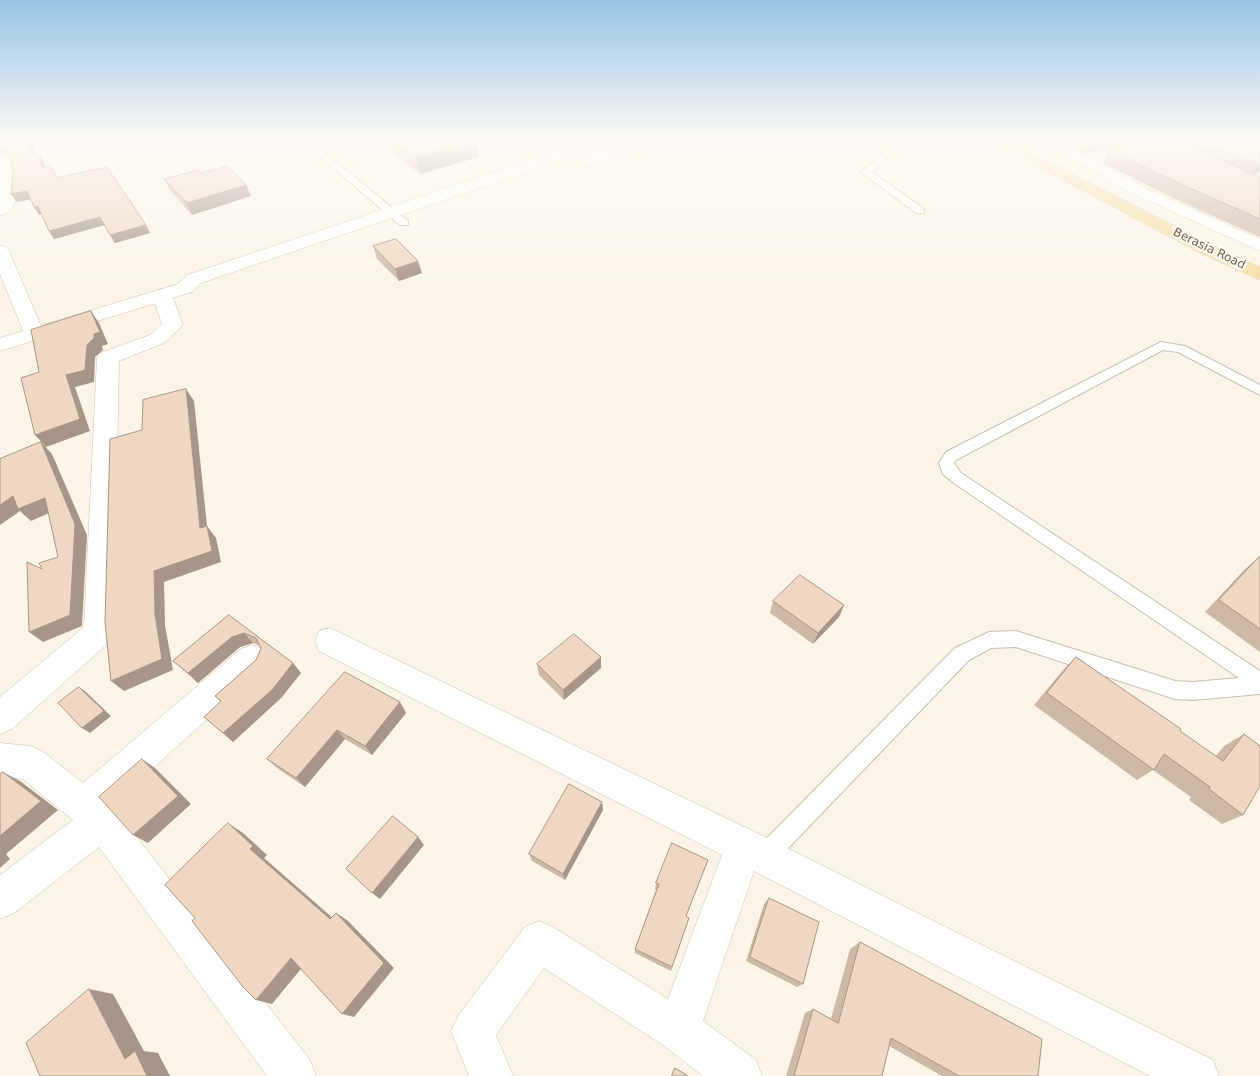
<!DOCTYPE html>
<html>
<head>
<meta charset="utf-8">
<style>
	body { margin:0 }
	canvas { display:block; background:#fbf5e8 }
</style>
</head>
<body>
<canvas width="1260" height="1076"></canvas>
<script>
const g = document.querySelector('canvas').getContext('2d');
g.lineJoin = 'round';
function strokePath(path, color, width, dash) { g.strokeStyle = color; g.lineWidth = width; g.lineCap = dash ? 'butt' : 'round'; g.setLineDash(dash || []); g.stroke(path); }
function fill(path, color) { g.fillStyle = color; g.fill(path, 'evenodd'); }
function drawText(font, color, halo, rows, align = 'center') {
  g.font = font + ' "DejaVu Sans",sans-serif'; g.lineWidth = 5; g.setLineDash([]); g.textBaseline = 'middle'; g.strokeStyle = halo; g.fillStyle = color; for (const [text, x, y, turn = 0] of rows) {
    g.save(); g.translate(x, y); g.rotate((+turn || 0) * Math.PI / 180); g.textAlign = isNaN(turn) ? turn : align; if (halo) g.strokeText(text, 0, 0); g.fillText(text, 0, 0); g.restore();
  }
}
const lane = new Path2D(`
	M303 142H312L408 221V225H400Z
	M896 142H905L872 172 924 209V213H916L861 172Z
	M1161 342 1185 346 1260 385V395L1178 352 1163 350 956 460 954 463 961 473 1260 671V694L1193 700 1175 699 1016 647 991 648 969 660 773 864 765 867 757 864 754 856 757 848 955 648 989 632 1016 631 1175 681 1193 682 1239 678 951 481 943 474 939 463 946 452Z`);
const street = new Path2D(`
	M572 142C586 142 606 142 616 154L613 157H603L574 145Z
	M1041 142H1059L1148 189 1260 239V251L1136 195Z
	M4 153 12 158C15 175 25 210 0 216V154Z
	M0 246 6 247 9 251 44 333 41 337 34 339 27 337 24 333 0 274Z
	M162 289 169 291 172 295 183 325 164 343 119 361 114 627 106 645 12 729 0 734V697L84 627 97 358 100 353 150 335 162 324 152 295 155 291Z
	M330 628 757 833 1213 1060 1219 1076H1150L754 871 703 1021 756 1060 762 1076H703L663 1045 544 968 496 1035 513 1076H469L451 1031 458 1016 525 927 539 921 553 927 668 999 722 855 319 651 315 641 319 631Z
	M252 645 263 649 268 659 263 669 112 805 310 1060 316 1076H267L99 847 14 913 0 919V875L73 820 23 779 0 777V743L30 746 42 751 83 783 241 649Z`);
const secondary = new Path2D(`
	M613 142 611 145 591 150 201 283 192 292 0 351V338L178 284 187 275 582 143Z
	M651 142H683L681 145 611 158 586 167 578 162C587 149 635 145 651 142Z`);
const primary = new Path2D(`
	M992 142H1010L1212 245 1260 267V280L1200 253Z`);
const wall = new Path2D(`
	M0 142H32L34 154 43 160 45 167 57 178 150 233 115 243 104 225 54 239 49 231 42 214 39 215 34 207 31 199 17 202 10 155 4 151 0 153Z
	M391 142H477L479 157 420 174 394 154Z
	M688 142H717L693 146Z
	M1063 142H1142L1085 154Z
	M1180 142H1260V171L1253 174 1260 177V237L1177 200 1103 163 1109 150 1180 143Z
	M200 173 246 185 251 196 192 215 170 190 164 179Z
	M373 246 422 273 399 281 377 259Z
	M1259 557H1260V652L1205 612 1245 569Z
	M773 601 844 605 839 617 813 644 770 613Z
	M229 615 293 663 301 673 281 698 233 742 204 717 221 702 215 696 256 660 261 648V646L253 643 240 647 198 683 173 661Z
	M601 657V668L564 700 539 675 537 664Z
	M1076 657 1180 731 1216 756 1224 746 1244 734 1243 815 1222 824 1189 800 1191 797 1153 770 1137 780 1034 705 1063 670Z
	M400 702 406 713 372 755 345 739 305 787 277 768 267 759Z
	M602 802 603 810 565 880 532 861 529 854Z
	M705 867 686 917 689 918 671 971 635 953V949L656 890 655 889 656 883Z
	M769 898 803 984 797 987 746 961 764 904Z
	M860 942 1038 1076H942L889 1046 882 1076H786L805 1013 813 1009 831 1019 850 949Z`);
const shadedWall = new Path2D(`
	M28 142H32L35 162 30 154Z
	M470 142H477L479 157 420 174 416 157Z
	M693 142H717L693 146Z
	M1104 142H1142L1085 154 1090 145Z
	M0 146 4 151 0 153Z
	M38 153 43 160 48 175 43 168Z
	M1259 165H1260V171L1252 175Z
	M246 185 251 196 192 215 187 203Z
	M27 191 33 199 17 202 11 194Z
	M38 206 43 214 39 215 34 207Z
	M100 217 105 225 54 239 49 231Z
	M146 225 150 233 115 243 110 235Z
	M418 261 422 273 399 281 395 269Z
	M91 311 99 323 108 344 102 346 103 350 95 357 94 382 75 387 90 431 46 447 35 435 66 375 87 345Z
	M186 389 194 401 207 526 216 538 221 562 164 582 165 625 173 670 124 691 111 681 155 614 154 571 200 528Z
	M41 442 52 454 87 535 82 626 43 642 29 632 70 615Z
	M13 496 45 498 56 510 31 521 20 511 0 525V505Z
	M844 605 839 617 813 644 818 633Z
	M244 633 253 643 240 647 198 683 188 673 232 637Z
	M601 657V668L564 700 563 690Z
	M293 663 301 673 281 698 233 742 223 733Z
	M79 687 86 692 111 716 90 733 82 728Z
	M400 702 406 713 372 755 365 746Z
	M337 730 345 739 305 787 296 778Z
	M142 759 155 768 191 804 148 843 133 835Z
	M3 772 20 781 58 810 6 854 10 859 0 868V836Z
	M602 802 603 810 565 880 563 874Z
	M228 823 243 833 267 855 264 858 342 926 330 919 250 849Z
	M418 837 424 845 380 899 372 893Z
	M336 913 347 920 394 968 354 1017 342 1014Z
	M291 958 305 964 272 1004 256 1000Z
	M89 989 113 994 144 1051 158 1053 170 1076H147L125 1059Z`);
const building = new Path2D(`
	M0 142H28L30 154 38 153 43 168 50 166 57 178 107 167 146 225 110 235 100 217 49 231 38 206 34 207 27 191 11 194 13 174 9 150 0 145Z
	M396 142H470L416 157Z
	M1084 142H1104L1090 145Z
	M1150 142H1178L1245 170 1244 171 1260 177V219L1185 186 1109 150Z
	M1202 142H1260V165H1259Z
	M228 166 246 185 187 203 164 179 198 170 200 173Z
	M396 239 418 261 395 269 373 246Z
	M91 311 100 332 94 334V338L87 345 85 370 66 375 80 419 35 435 21 378 39 372 31 330Z
	M186 389 200 528 207 526 212 551 154 571 155 614 162 659 111 681 105 622 110 439 142 430 143 400Z
	M41 442 75 524 70 615 29 632 27 562 42 569 39 563 58 557 45 498 18 509 13 496 0 505V459Z
	M1259 557H1260V629L1219 600Z
	M800 575 844 605 818 633 773 601Z
	M229 615 293 663 273 689 223 733 204 717 221 701 215 696 256 660 261 648 256 638 244 633 232 637 188 673 173 661Z
	M574 634 601 657 563 690 537 664Z
	M1076 657 1181 729 1180 731 1223 761 1244 734 1260 746V786L1243 815 1209 789 1210 787 1164 754 1154 770 1047 693Z
	M345 672 400 702 365 746 337 730 296 778 267 759Z
	M79 687 104 711 82 728 58 703Z
	M142 759 178 796 133 835 99 797Z
	M3 772 41 801 0 836V774Z
	M569 784 602 802 563 874 529 854Z
	M393 816 418 837 372 893 346 869Z
	M228 823 253 846 250 849 330 919 336 913 384 963 342 1014 291 958 256 1000 243 987 192 921 195 918 165 885Z
	M672 843 708 860 686 916 689 918 672 967 635 949 659 884 656 883Z
	M769 898 819 922 803 984 750 957Z
	M860 942 1042 1039 1038 1076H959L891 1038 882 1076H794L813 1009 838 1023Z
	M89 989 125 1059 135 1051 147 1076H40L26 1043Z
	M675 1068 688 1076H672Z`);
const farStreetnames = [
	["Berasia Road",1209,249,26]
];
strokePath(lane, '#ccbeaf', 2);
strokePath(street, '#ccbeaf', 1);
strokePath(secondary, '#cfbfac', 1);
strokePath(primary, '#d8d2cd', 1);
fill(lane, '#fff');
fill(street, '#fff');
fill(secondary, '#fff');
fill(primary, '#f5dea5');
fill(wall, '#ceb9a6');
fill(shadedWall, '#a79687');
fill(building, '#efd7c1');
strokePath(building, '#a79687', 1);
const sky = g.createLinearGradient(0, 0, 0, 293);
sky.addColorStop(0, '#97c4e6');
sky.addColorStop(0.48, '#fdfaf5');
sky.addColorStop(1, '#fdfaf500');
g.fillStyle = sky;
g.fillRect(0, 0, 1260, 293);
drawText('12px', '#745e4e', '#fef9ee', farStreetnames);
</script>
</body>
</html>
